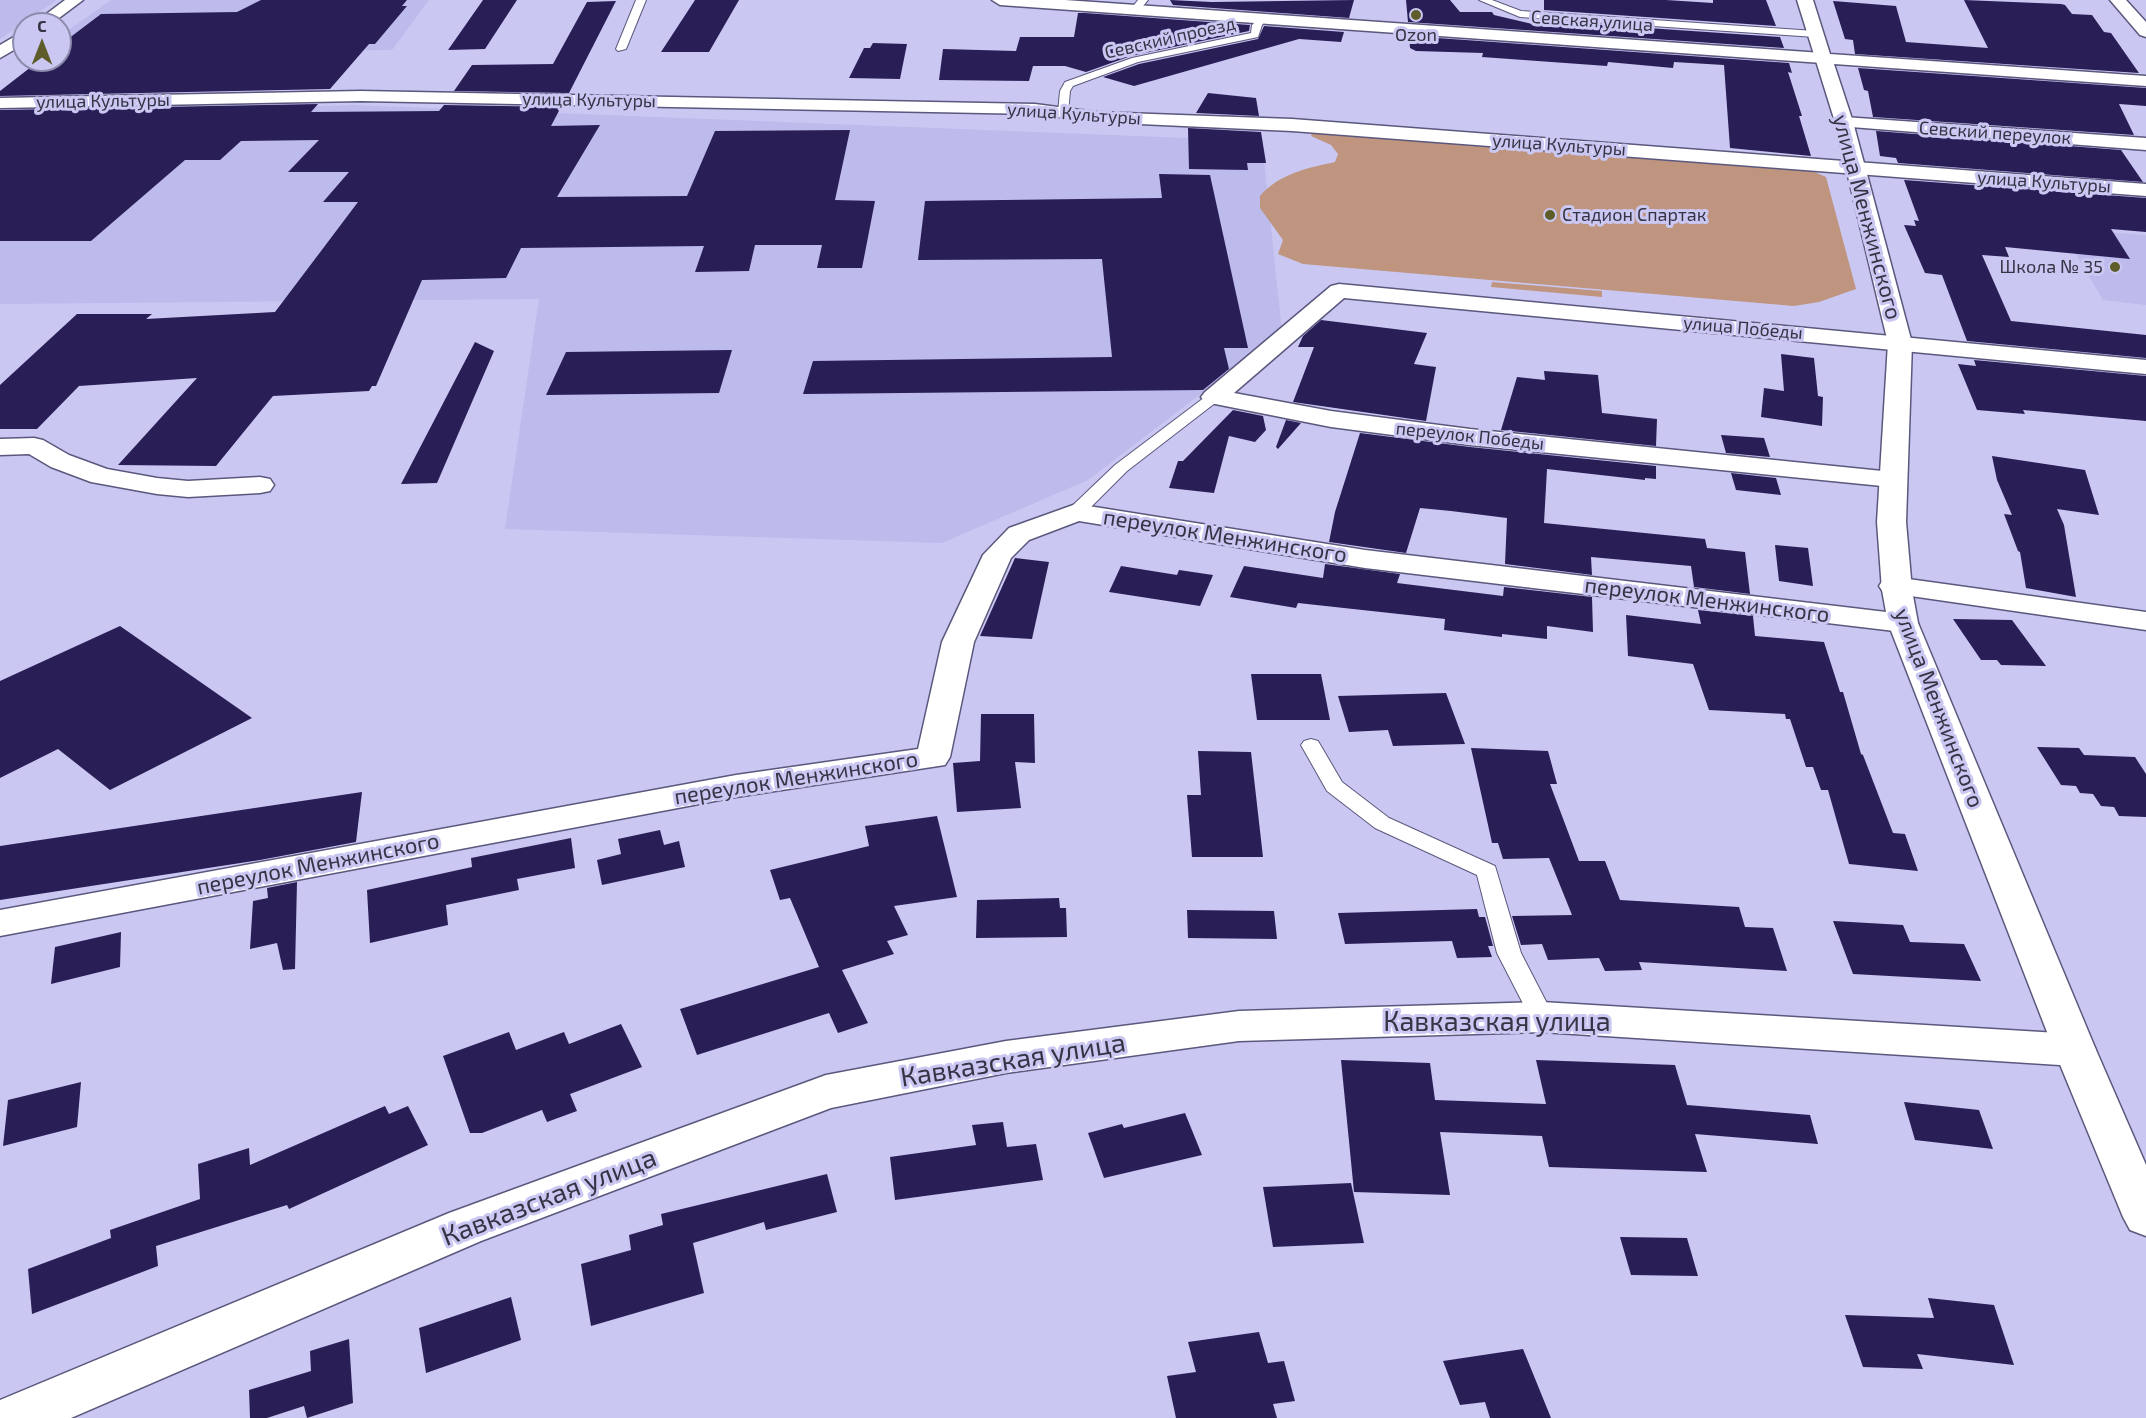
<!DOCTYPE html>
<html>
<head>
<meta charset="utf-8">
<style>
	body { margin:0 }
	#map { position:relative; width:2146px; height:1418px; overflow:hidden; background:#cac7f2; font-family:"Exo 2",sans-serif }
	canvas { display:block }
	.north { position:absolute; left:12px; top:12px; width:60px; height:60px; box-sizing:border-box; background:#cac7f2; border:2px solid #8e8cad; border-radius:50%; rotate:0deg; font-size:16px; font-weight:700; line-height:24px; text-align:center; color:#353445 }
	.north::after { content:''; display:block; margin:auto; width:21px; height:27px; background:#5e5d2a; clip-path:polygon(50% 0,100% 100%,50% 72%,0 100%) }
</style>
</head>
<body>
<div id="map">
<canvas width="2146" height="1418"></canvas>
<div class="north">С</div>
</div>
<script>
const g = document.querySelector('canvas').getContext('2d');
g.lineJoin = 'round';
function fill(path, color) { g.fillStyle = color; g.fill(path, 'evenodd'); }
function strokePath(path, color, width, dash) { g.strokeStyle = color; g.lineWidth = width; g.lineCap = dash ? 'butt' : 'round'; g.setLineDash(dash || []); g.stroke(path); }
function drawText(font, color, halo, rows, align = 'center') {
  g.font = font + ' "Exo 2",sans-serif'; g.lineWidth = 6; g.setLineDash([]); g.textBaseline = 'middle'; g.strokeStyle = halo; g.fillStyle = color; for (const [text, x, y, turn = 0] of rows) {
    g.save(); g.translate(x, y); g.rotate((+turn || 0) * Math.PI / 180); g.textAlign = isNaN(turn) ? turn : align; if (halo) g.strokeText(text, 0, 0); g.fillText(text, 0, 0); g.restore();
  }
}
const built = new Path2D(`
	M0 0H57L0 39Z
	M111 0H429L392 50 60 53V36Z
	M354 105 1262 141 1282 332 1088 480 942 543 505 529 539 299 0 304V159L260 108Z
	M2061 229 2146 235V305L2103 300Z`);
const green = new Path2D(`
	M1313 131 1810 170 1826 177 1856 289 1819 302 1794 306 1303 264 1278 254 1283 240 1260 208V196C1279 174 1307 168 1335 162L1338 154 1331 145 1311 136Z
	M1492 282 1602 291V297L1491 287Z`);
const building = new Path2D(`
	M261 0H407L402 6H407L375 44H369L330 89 0 96V91L40 60H60V45L101 14 237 12Z
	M483 0H517L485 49 448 50Z
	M695 0H739L709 52H661Z
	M1170 0 1212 2 1354 0 1349 18 1173 5Z
	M1406 0H1450L1460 12H1492L1494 15 1545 27V21L1780 37 1784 48 1408 22Z
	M1544 0H1666L1713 3V0H1766L1776 26 1544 10Z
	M1964 0 2061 4 2065 5 2072 14 2092 15 2104 32 2111 33 2139 73 1855 54 1853 40 1845 39 1833 1 1896 6 1906 42 1988 48Z
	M616 1 569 93 454 91 472 65 553 64 587 2Z
	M1078 13H1085L1250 25 1249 31 1131 56 1086 72 1065 66H1033L1029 81 939 80 943 49 1016 51 1020 37H1074Z
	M1264 26 1344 32 1341 42 1299 39 1134 86 1103 77 1139 64 1258 39Z
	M1409 36 1789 63 1792 73 1788 72 1802 116H1799L1811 156 1730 148 1724 65 1674 62 1673 68 1608 62 1607 66 1482 57 1483 53 1416 51 1410 48Z
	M873 43 907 44 900 79 849 78 864 48H870Z
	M1858 68 2146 88V106L2119 104 2134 135 1873 117 1868 91 1864 90Z
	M1208 93 1256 98 1259 116 1196 113Z
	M318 104 311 112 439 111 444 105 561 107 551 126 600 125 557 197 687 196 715 131 850 130 835 200 875 201 862 268H817L822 245H755L749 271 695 272 704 246 521 248 506 278 422 280 376 386H372L369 391 273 396 216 466 118 465 197 378 79 386 37 429H0V385L77 314H152L146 319 275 312 358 202H323L349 172H288L319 140 241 141 220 160H185L91 241H0V110Z
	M1188 128 1261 132 1266 163H1247L1248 170 1189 169Z
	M1876 131 2121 150 2143 182 1898 163 1896 158 1880 156Z
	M1159 174 1210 175 1248 348H1224L1229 369 1203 390 803 394 813 361 1112 357 1102 259 918 260 925 201 1162 198Z
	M1904 180 2146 198V232L2111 229 2130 259 2005 247 2009 257 1982 255 2011 321 2146 335V358L1967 341 1942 275 1925 273 1904 225 1916 226 1914 220 1919 221Z
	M1321 320 1427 333 1414 364 1436 367 1426 421 1293 402 1314 347H1298L1303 336Z
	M475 342 494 351 437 483 401 484Z
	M732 350 719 393 546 395 566 352Z
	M1781 354 1814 358 1818 396 1823 397 1822 426 1761 417 1764 388 1784 391Z
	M1974 360 2146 376V421L2023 410 2025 414 1977 410 1958 364 1976 366Z
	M1544 371 1598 375 1602 413 1657 419 1656 446 1501 430 1517 377 1545 380Z
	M1233 410 1263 416 1266 430 1255 442 1229 436 1214 493 1169 488 1178 461H1183Z
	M1286 420 1301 423 1278 449 1276 447Z
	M1360 433 1470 447 1656 466V479L1645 478V480L1547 469 1544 523 1705 539 1707 548 1745 552 1750 594 1694 587 1691 566 1591 557 1592 575 1505 564 1507 518 1451 511 1420 508 1406 553 1329 542 1335 512Z
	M1721 435 1764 438 1770 457 1726 453Z
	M1992 456 2085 470 2099 515 2057 509 2064 525 2076 597 2026 588 2020 552 2018 551 2004 514 2012 515 1997 480Z
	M1731 473 1776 478 1781 495 1736 490Z
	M1775 545 1808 548 1813 586 1779 581Z
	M1015 558 1049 562 1032 639 980 636Z
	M1325 564 1400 574 1397 583 1503 596 1504 587 1592 597 1593 632 1547 626V639L1502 634V637L1444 630 1445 619 1298 603 1296 608 1230 597 1244 566 1323 578Z
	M1121 566 1177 575 1179 570 1213 575 1200 606 1109 592Z
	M1698 610 1753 616 1755 636 1824 642 1840 692H1843L1861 754 1863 755 1893 833 1905 834 1918 871 1849 864 1828 790H1821L1813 767H1806L1790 719H1786L1785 714 1709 710 1693 664 1628 656 1626 615 1701 624Z
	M1953 619 2012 620 2046 666 2001 665 1997 660H1981Z
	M120 626 252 718 110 790 58 749 0 778V681Z
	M1251 674H1321L1330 720H1257Z
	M1446 693 1465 744 1393 746 1388 730 1349 732 1338 696Z
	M981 714H1034L1035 763 1015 762 1021 808 957 812 953 763 980 761Z
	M2037 747 2079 748 2084 755 2135 757 2146 774V817L2119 816 2114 807 2101 806 2093 794 2080 793 2076 786 2061 785Z
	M1471 748 1548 751 1557 784H1550L1579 861H1605L1620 900 1739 907 1745 927 1773 928 1787 971 1639 962 1642 970 1605 971 1599 958 1548 960 1542 944 1521 945 1512 916 1572 915 1549 858 1503 859 1498 843H1492Z
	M1198 751 1251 752 1263 857H1192L1187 795H1201Z
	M362 792 356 842 260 860 0 900V846Z
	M937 816 957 897 894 906 908 935 887 941 894 954 842 970 868 1023 838 1033 829 1013 697 1055 680 1009 819 967 790 898 780 900 770 870 869 846 865 826Z
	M660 830 664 845 679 841 685 867 602 885 597 860 621 854 618 839Z
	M571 838 575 868 517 879 519 890 446 905 448 925 370 943 367 890 472 867 471 858Z
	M297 882 295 969 283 970 277 943 250 949 253 901 268 898 267 888Z
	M1059 898 1060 908H1066L1067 937 976 938 977 900Z
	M1477 909 1479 917H1485L1493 946H1488L1492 957 1457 958 1452 941 1345 944 1338 913Z
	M1187 910 1274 911 1277 939 1188 938Z
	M1833 921 1903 925 1910 942 1964 944 1981 981 1853 974Z
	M121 932 120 967 51 984 55 947Z
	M621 1024 642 1067 570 1094 577 1111 547 1122 542 1110 482 1133H470L443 1056 509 1032 516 1050 564 1032 569 1044Z
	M1341 1060 1430 1063 1435 1100 1546 1104 1536 1060 1675 1065 1687 1105 1810 1115 1818 1144 1695 1134 1707 1172 1549 1167 1542 1136 1440 1132 1450 1195 1354 1192Z
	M81 1082 77 1127 3 1146 8 1100Z
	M1904 1102 1979 1110 1993 1149 1915 1140Z
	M385 1106 389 1114 408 1106 428 1145 289 1209 287 1205 156 1246 158 1266 32 1314 28 1269 111 1238 110 1230 200 1199 198 1164 249 1148 250 1165Z
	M1185 1113 1202 1155 1104 1178 1088 1133 1122 1124 1124 1128Z
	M1003 1122 1007 1147 1036 1144 1043 1180 895 1200 890 1157 976 1145 972 1125Z
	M827 1174 837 1212 766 1230 764 1222 693 1243 704 1293 591 1326 581 1264 631 1250 629 1235 663 1225 661 1214Z
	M1351 1183 1364 1243 1273 1247 1263 1187Z
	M1620 1237 1687 1238 1698 1276 1631 1275Z
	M511 1297 521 1340 426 1373 419 1328Z
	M1928 1298 1994 1305 2014 1365 1917 1354 1923 1369 1863 1367 1845 1315 1934 1318Z
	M1259 1332 1268 1363 1284 1361 1295 1401 1273 1404 1277 1418H1176L1167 1376 1196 1372 1188 1342Z
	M349 1339 353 1403 307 1418 304 1406 267 1418H250L249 1390 311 1371 310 1351Z
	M1523 1349 1551 1418H1490L1485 1402 1460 1405 1443 1361Z`);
const service = new Path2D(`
	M636 0H646L626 49 618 51 616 49Z
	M1138 0H1148L1139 11H1133L1131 9Z
	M1479 0H1492L1521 11 1815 31 1820 34 1815 37 1520 17Z
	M1263 14 1268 17 1262 25 1258 37 1138 62 1073 86 1070 91 1068 113 1063 116 1058 113 1060 91 1065 82 1132 58 1251 33 1252 25Z
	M1214 393 1219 394 1221 397 1219 400 1127 471 1082 516H1070L1068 512 1070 508 1115 465 1209 394Z
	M1311 739 1318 741 1342 782 1389 818 1495 866 1521 953 1554 1017 1551 1023 1542 1026 1533 1023 1497 953 1477 875 1375 828 1327 791 1301 745 1304 741Z`);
const minor = new Path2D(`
	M65 0H83L51 24H33Z
	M992 0H1065L1822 53 1830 58 1822 63 1000 5Z
	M2110 0H2126L2146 22V37L2140 35Z
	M24 31V44L0 58V45Z
	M361 91 1035 104 1096 112 1292 119 2146 184V196L1292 131 1096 122 1035 114 361 101 0 108V98Z
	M1844 117 2146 138V150L1838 126 1835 122 1838 118Z
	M1339 284 2146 360V374L1344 298 1234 393 1331 411 1470 429 1902 473 1906 479 1902 485 1892 487 1470 445 1331 427 1205 402 1201 397 1205 392 1331 286Z
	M34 438 43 440 69 455 107 469 157 478 188 481 260 477 270 479 274 485 270 491 260 493 188 497 157 494 91 482 51 467 29 454 0 455V439Z
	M1076 504 1365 550 1903 614 1914 616 1918 623 1914 630 1903 632 1365 568 1079 521 1029 540 1011 558 974 642 950 757 945 765 736 797 0 936V910L736 775 918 749 942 642 983 555 1009 528Z
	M1894 577 2146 612V630L1883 592 1879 586 1883 580Z
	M1542 1002 2075 1034 2090 1039 2096 1050 2090 1061 2075 1066 1542 1032 1239 1041 1006 1073 831 1108 481 1241 71 1418H0V1400L449 1213 826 1075 1006 1041 1239 1011Z`);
const tertiary = new Path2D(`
	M1797 0H1813L1830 54 2146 76V86L1834 64 1853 122 1912 343 1906 522 1912 590 1918 623 2096 1050 2146 1165V1236L2130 1230 2123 1217 2054 1050 1888 623 1882 590 1877 522 1888 343 1835 122Z`);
const markers = [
	[1416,15,6,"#5e5d2a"],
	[1550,215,6,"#5e5d2a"],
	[2115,267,6,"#5e5d2a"]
];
const farStreetnames = [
	["Севская улица",1592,21,4],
	["Севский проезд",1170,38,-13],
	["улица Культуры",589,100,1],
	["улица Культуры",103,101,-1],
	["улица Культуры",1074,114,4],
	["Севский переулок",1995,133,4],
	["улица Культуры",1559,145,4],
	["улица Культуры",2044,182,4],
	["улица Победы",1743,328,5],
	["переулок Победы",1470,436,6]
];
const farPoinames = [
	["Ozon",1416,35],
	["Стадион Спартак",1562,215,"left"],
	["Школа № 35",2103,267,"right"]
];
const streetNames = [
	["улица Менжинского",1867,217,75],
	["переулок Менжинского",1225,536,9],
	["переулок Менжинского",1707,600,7],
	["улица Менжинского",1939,708,69],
	["переулок Менжинского",796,778,-9],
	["переулок Менжинского",318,864,-11]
];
const nearStreetnames = [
	["Кавказская улица",1497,1022],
	["Кавказская улица",1013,1060,-9],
	["Кавказская улица",549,1197,-21]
];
fill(built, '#bdbaec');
fill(green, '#bf9580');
fill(building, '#2a1e57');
strokePath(service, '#5b587d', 2);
strokePath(minor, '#5b587d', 3);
strokePath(tertiary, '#5b587d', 3);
fill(service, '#fff');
fill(minor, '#fff');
fill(tertiary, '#fff');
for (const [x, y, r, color] of markers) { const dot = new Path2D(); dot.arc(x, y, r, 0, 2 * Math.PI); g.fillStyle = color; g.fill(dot); strokePath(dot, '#cac7f2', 2); }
drawText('18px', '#353445', '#cac7f2', farStreetnames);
drawText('18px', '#353445', '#cac7f2', farPoinames);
drawText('22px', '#353445', '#cac7f2', streetNames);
drawText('27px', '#353445', '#cac7f2', nearStreetnames);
</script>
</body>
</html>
